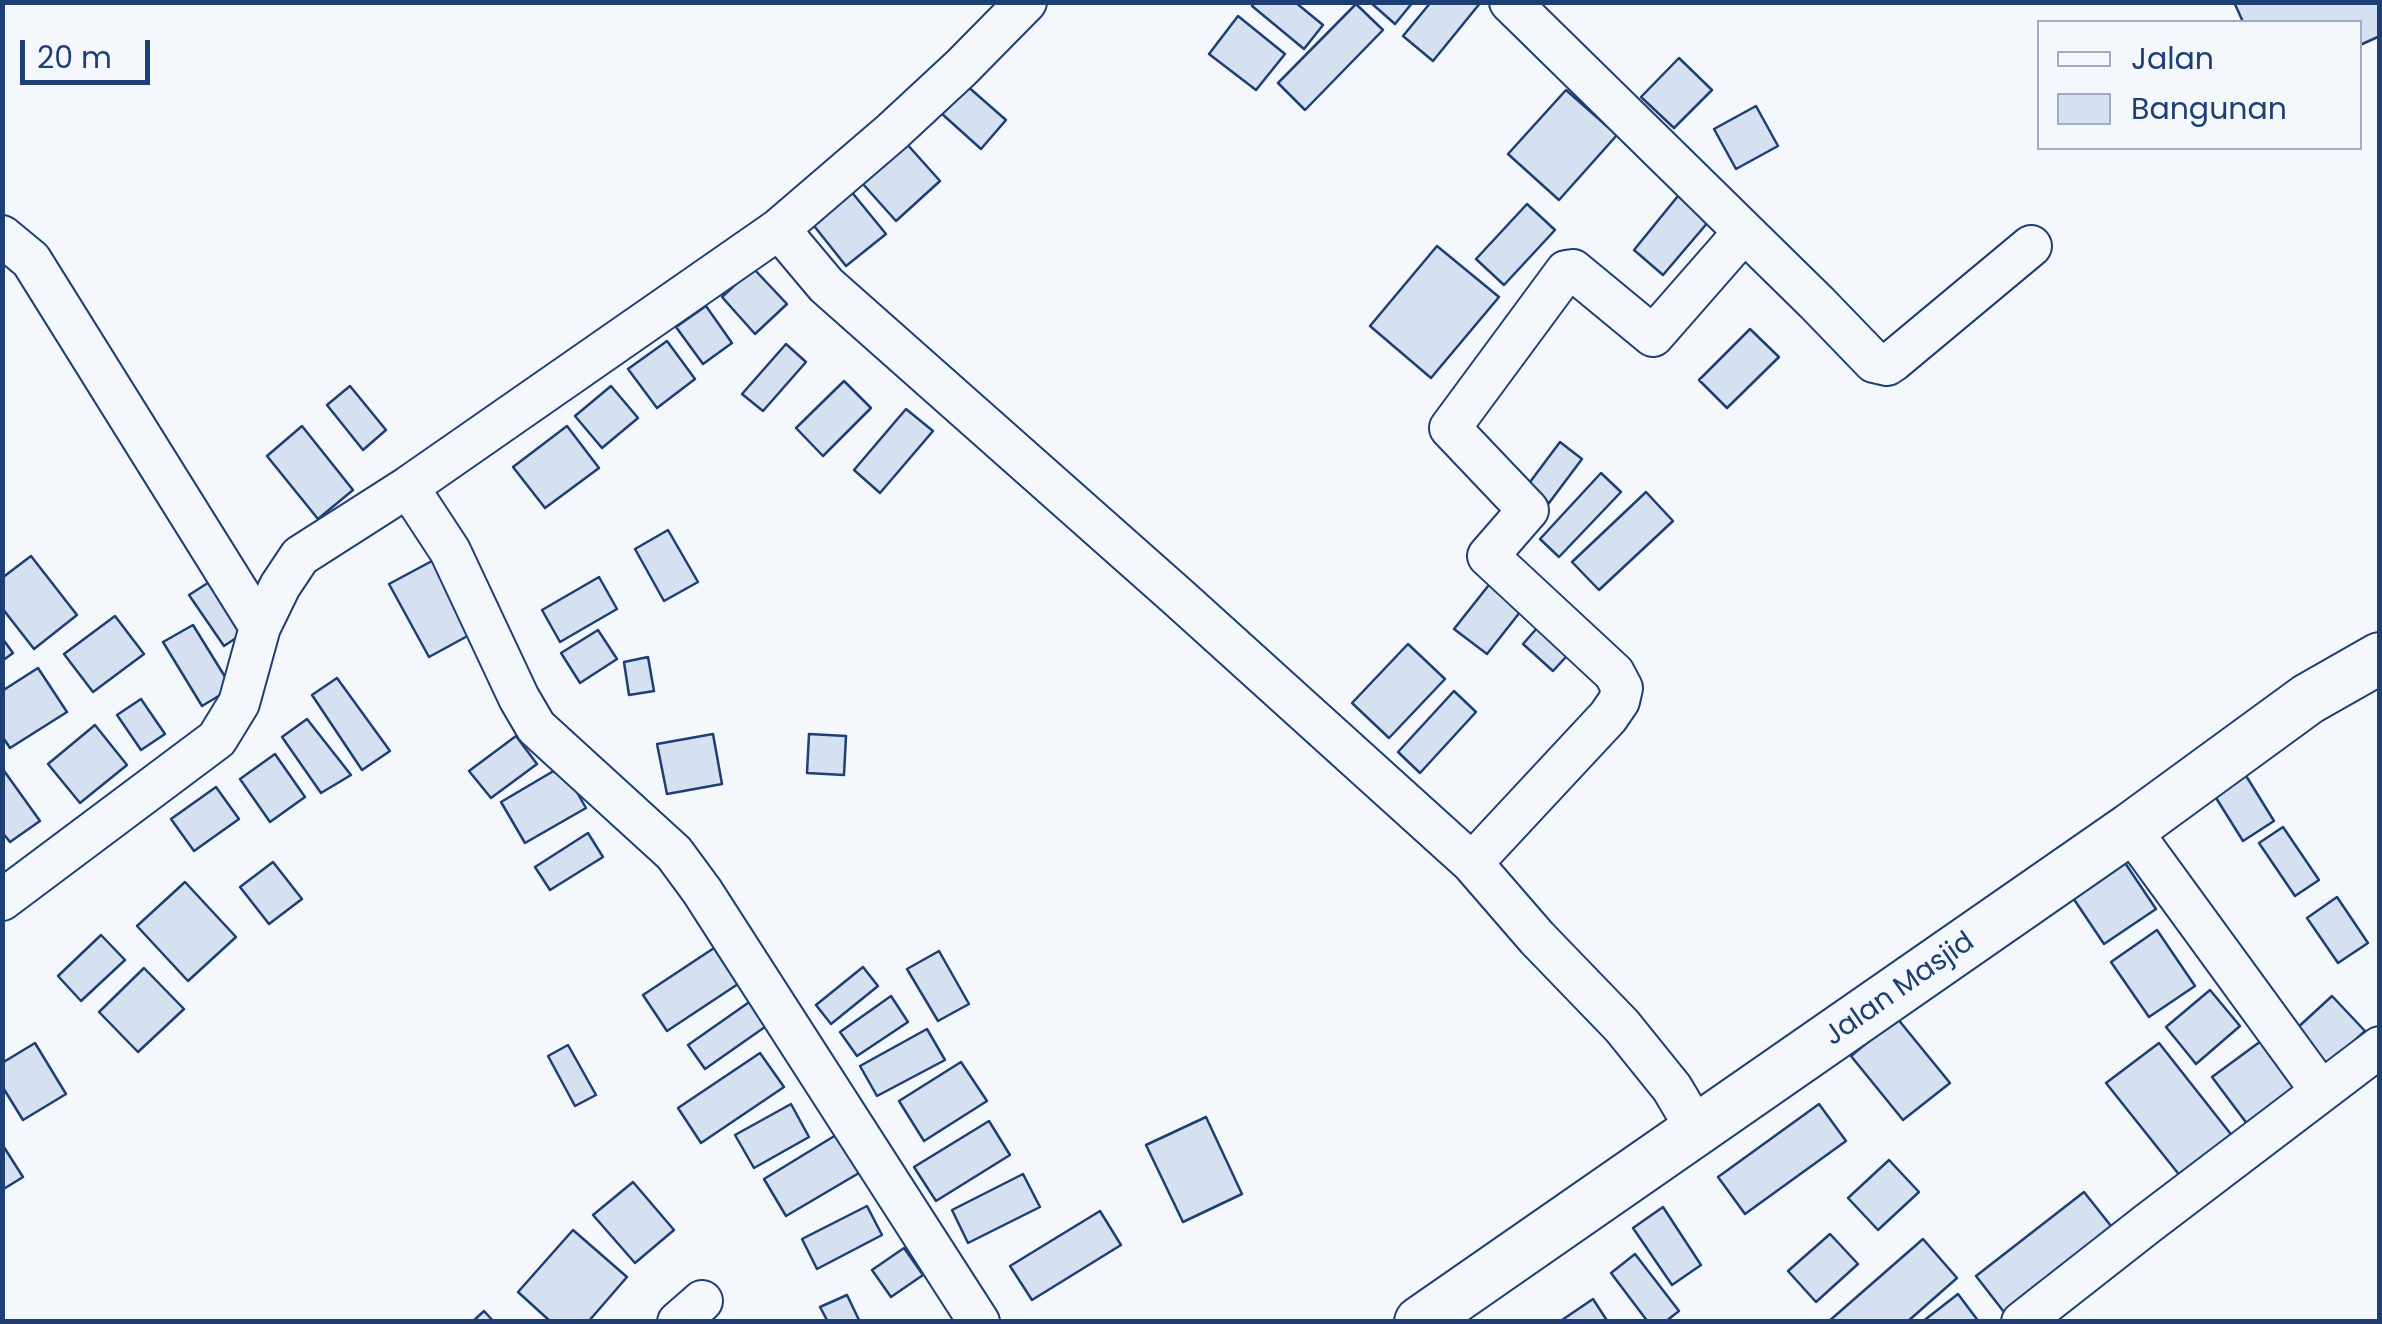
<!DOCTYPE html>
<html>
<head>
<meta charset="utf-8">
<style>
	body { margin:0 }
	#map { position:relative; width:2382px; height:1324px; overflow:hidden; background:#f4f7fb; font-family:Poppins,sans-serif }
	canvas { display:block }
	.frame { position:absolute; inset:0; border:5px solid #1d3f73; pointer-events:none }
	.legend { position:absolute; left:2037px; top:20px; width:325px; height:130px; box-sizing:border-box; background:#f4f7fb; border:2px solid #9eadc5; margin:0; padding:12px 18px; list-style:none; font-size:30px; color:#1d3f73 }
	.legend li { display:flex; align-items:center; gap:20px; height:50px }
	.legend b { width:50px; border:2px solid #9eadc5 }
	.scale { position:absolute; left:20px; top:40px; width:130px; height:45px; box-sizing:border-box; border:5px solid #1d3f73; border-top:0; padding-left:12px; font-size:30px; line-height:35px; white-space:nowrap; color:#1d3f73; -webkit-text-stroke:8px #f4f7fb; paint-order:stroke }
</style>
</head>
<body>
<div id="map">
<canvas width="2382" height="1324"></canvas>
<div class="frame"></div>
<ul class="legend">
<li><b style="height:12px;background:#f4f7fb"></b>Jalan</li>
<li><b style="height:28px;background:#d5e0f0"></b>Bangunan</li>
</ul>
<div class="scale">20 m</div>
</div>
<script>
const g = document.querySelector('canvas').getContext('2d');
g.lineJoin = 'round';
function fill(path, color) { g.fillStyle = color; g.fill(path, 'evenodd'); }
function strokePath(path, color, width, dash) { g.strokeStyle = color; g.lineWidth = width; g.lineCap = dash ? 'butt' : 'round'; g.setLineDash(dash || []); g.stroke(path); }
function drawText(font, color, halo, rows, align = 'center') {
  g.font = font + ' Poppins,sans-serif'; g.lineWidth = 8; g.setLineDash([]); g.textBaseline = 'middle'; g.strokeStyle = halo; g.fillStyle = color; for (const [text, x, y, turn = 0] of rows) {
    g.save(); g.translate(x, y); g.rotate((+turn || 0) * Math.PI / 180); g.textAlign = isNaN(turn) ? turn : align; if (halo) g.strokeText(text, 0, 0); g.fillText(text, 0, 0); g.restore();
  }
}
const building = new Path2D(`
	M1255 2H1295L1323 25 1304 49 1252 6Z
	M1370 2H1413L1395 24Z
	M1431 2H1481L1433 61 1403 36Z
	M2234 2H2380V36L2360 45V22H2243Z
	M1356 4 1383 30 1305 110 1278 83Z
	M1238 16 1285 54 1256 90 1209 54Z
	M1679 58 1712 90 1674 128 1641 97Z
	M966 85 1006 120 981 149 941 113Z
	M1566 90 1617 135 1559 200 1508 154Z
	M1756 106 1778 146 1736 169 1714 129Z
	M906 143 940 181 896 221 862 183Z
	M850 190 886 234 846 266 811 222Z
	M1678 196 1709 221 1663 275 1634 250Z
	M1527 204 1555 230 1504 285 1476 259Z
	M1437 246 1499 297 1431 378 1370 326Z
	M753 268 787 304 755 334 722 297Z
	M706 306 732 343 703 364 676 327Z
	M1750 329 1779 357 1727 408 1699 380Z
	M667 341 695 379 657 408 628 369Z
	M786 344 806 362 763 411 742 394Z
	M844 381 871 408 823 456 796 428Z
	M350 386 386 430 363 450 327 405Z
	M611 386 638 418 602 448 575 416Z
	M906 409 933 431 880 493 854 470Z
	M302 426 353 490 318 519 267 456Z
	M567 426 599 468 545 508 513 467Z
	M1560 442 1582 459 1549 503 1527 486Z
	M1601 473 1621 492 1559 557 1540 539Z
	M1646 492 1673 521 1599 590 1572 562Z
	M668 530 698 582 664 601 635 549Z
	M445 554 484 627 429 657 389 584Z
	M31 556 77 615 34 649 2 608V578Z
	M1496 576 1528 602 1487 654 1454 629Z
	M599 577 617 609 560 642 542 610Z
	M214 579 248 630 224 646 189 595Z
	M115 616 144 654 93 692 64 654Z
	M1545 619 1576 646 1553 671 1523 644Z
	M193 625 232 688 202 706 163 642Z
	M598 630 617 659 580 683 561 653Z
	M2 638 13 653 2 661Z
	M1408 644 1445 679 1389 738 1352 703Z
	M648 657 654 691 629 695 624 662Z
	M38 668 67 712 10 748 2 736V691Z
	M337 678 390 751 362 770 312 695Z
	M1454 691 1476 712 1420 773 1398 752Z
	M141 699 165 734 141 750 117 715Z
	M307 719 351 775 321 793 282 737Z
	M95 725 127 765 80 803 48 764Z
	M713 734 722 784 667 794 657 744Z
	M809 734 846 736 844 775 807 773Z
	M516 736 537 764 491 798 469 771Z
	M275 754 305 797 270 822 240 779Z
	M562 766 586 808 525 843 501 802Z
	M2240 766 2274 821 2243 841 2208 785Z
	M2 768 40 821 10 842 2 832Z
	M216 787 239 819 194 851 171 819Z
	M2283 827 2319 880 2295 896 2259 843Z
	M588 833 603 857 550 890 535 867Z
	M2115 848 2156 909 2104 944 2063 883Z
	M273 862 302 899 269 924 240 887Z
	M185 882 236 937 188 981 137 926Z
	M2337 897 2368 943 2338 963 2307 918Z
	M2157 930 2195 986 2149 1017 2111 962Z
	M101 935 125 960 81 1001 58 976Z
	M714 948 738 984 667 1031 643 995Z
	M939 951 969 1004 938 1021 907 969Z
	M863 967 878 986 831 1024 816 1005Z
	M144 968 184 1009 138 1052 99 1012Z
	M2210 990 2240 1026 2196 1064 2166 1027Z
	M891 996 908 1022 857 1056 840 1032Z
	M2332 996 2365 1031 2328 1065 2295 1030Z
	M755 998 772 1022 705 1069 688 1045Z
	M1897 1018 1950 1083 1903 1120 1851 1056Z
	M927 1029 945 1060 877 1096 860 1066Z
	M2261 1041 2300 1095 2251 1129 2212 1077Z
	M35 1043 66 1094 23 1120 2 1086V1063Z
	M2159 1043 2241 1147 2189 1187 2106 1083Z
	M568 1045 596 1095 575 1106 548 1056Z
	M760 1053 784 1087 701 1143 678 1108Z
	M961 1062 987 1101 924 1141 899 1101Z
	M791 1104 809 1137 754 1168 735 1135Z
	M1819 1104 1846 1141 1745 1214 1718 1177Z
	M1206 1117 1242 1194 1183 1222 1146 1145Z
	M989 1121 1010 1155 936 1201 914 1167Z
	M836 1135 859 1173 786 1216 764 1179Z
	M2 1144 23 1177 2 1190Z
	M1889 1160 1919 1192 1878 1230 1848 1198Z
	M1023 1174 1040 1207 968 1243 952 1210Z
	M633 1182 674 1230 635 1263 593 1215Z
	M2084 1192 2119 1236 2011 1321 1976 1276Z
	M867 1206 882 1235 817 1269 802 1239Z
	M1663 1207 1701 1265 1672 1285 1633 1228Z
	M1100 1211 1121 1245 1032 1300 1010 1266Z
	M573 1230 627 1277 588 1322H551L518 1292Z
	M1830 1234 1858 1264 1816 1302 1788 1271Z
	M1923 1239 1957 1278 1907 1322H1828Z
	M904 1248 923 1275 891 1297 872 1270Z
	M1635 1254 1679 1311 1665 1322H1648L1611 1273Z
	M1958 1294 1979 1322H1922Z
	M847 1295 860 1322H828L820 1307Z
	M1593 1299 1608 1322H1559Z
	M484 1311 494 1322H472Z`);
const minor = new Path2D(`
	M1510 2 1817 303 1874 362 1887 365 1893 361 2031 246
	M779 229 826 285 1178 597 1472 863 1537 938 1622 1026 1672 1088 1697 1130
	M2 236 31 260 260 627
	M408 487 450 551 519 698 536 727 674 853 702 891 979 1322
	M2130 829 2321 1091
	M1472 863 1608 717 1619 701 1622 688 1614 673 1488 556 1528 510 1450 428 1566 271 1573 270 1653 336 1744 232
	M2 900 217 739 239 703 260 627 280 586 300 556 408 487 779 229 892 132 961 68 1026 2
	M678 1322 702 1301
	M2022 1322 2147 1224 2380 1047`);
const tertiary = new Path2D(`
	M1420 1322 2130 829 2308 699 2380 658`);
const streetNames = [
	["Jalan Masjid",1900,990,-35]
];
fill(building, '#d5e0f0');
strokePath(building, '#1d3f73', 2.5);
strokePath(minor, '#1d3f73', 44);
strokePath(tertiary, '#1d3f73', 54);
strokePath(minor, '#f4f7fb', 40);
strokePath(tertiary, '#f4f7fb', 50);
drawText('28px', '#1d3f73', '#f4f7fb', streetNames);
</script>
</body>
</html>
